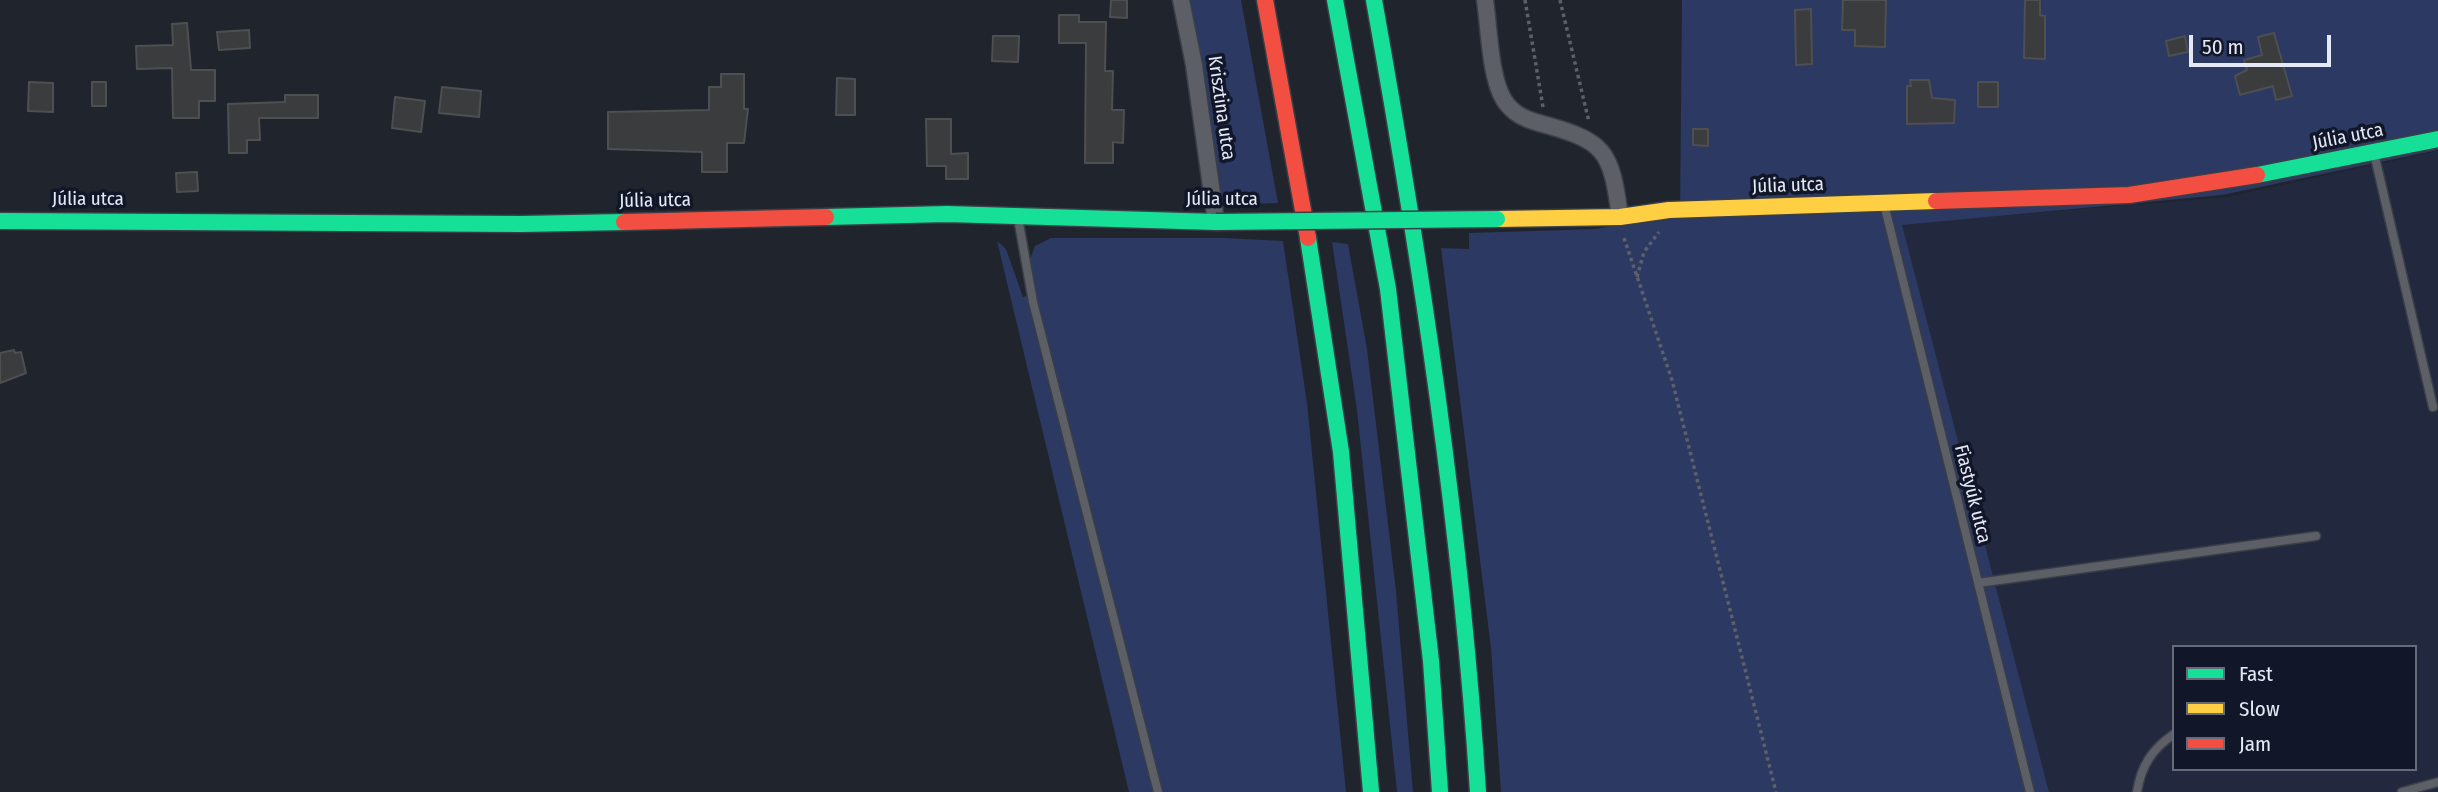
<!DOCTYPE html>
<html>
<head>
<meta charset="utf-8">
<style>
	body { margin:0 }
	#map { position:relative; width:2438px; height:792px; overflow:hidden; background:#20242d; font-family:"Fira Sans Condensed",sans-serif }
	canvas { display:block }
	.legend { position:absolute; left:2172px; top:645px; width:245px; height:126px; box-sizing:border-box; background:#111729; border:2px solid #656b7b; margin:0; padding:9px 12px; list-style:none; font-size:21px; color:#e4e9f5 }
	.legend li { display:flex; align-items:center; gap:14px; height:35px }
	.legend b { width:35px; border:2px solid #656b7b }
	.scale { position:absolute; left:2189px; top:35px; width:142px; height:32px; box-sizing:border-box; border:4px solid #e4e9f5; border-top:0; padding-left:9px; font-size:21px; line-height:24px; white-space:nowrap; color:#e4e9f5; -webkit-text-stroke:5px #111729; paint-order:stroke }
</style>
</head>
<body>
<div id="map">
<canvas width="2438" height="792"></canvas>
<ul class="legend">
<li><b style="height:9px;background:#16e098"></b>Fast</li>
<li><b style="height:9px;background:#ffcf43"></b>Slow</li>
<li><b style="height:9px;background:#f24e42"></b>Jam</li>
</ul>
<div class="scale">50 m</div>
</div>
<script>
const g = document.querySelector('canvas').getContext('2d');
g.lineJoin = 'round';
function fill(path, color) { g.fillStyle = color; g.fill(path, 'evenodd'); }
function strokePath(path, color, width, dash) { g.strokeStyle = color; g.lineWidth = width; g.lineCap = dash ? 'butt' : 'round'; g.setLineDash(dash || []); g.stroke(path); }
function drawText(font, color, halo, rows, align = 'center') {
  g.font = font + ' "Fira Sans Condensed",sans-serif'; g.lineWidth = 7; g.setLineDash([]); g.textBaseline = 'middle'; g.strokeStyle = halo; g.fillStyle = color; for (const [text, x, y, turn = 0] of rows) {
    g.save(); g.translate(x, y); g.rotate((+turn || 0) * Math.PI / 180); g.textAlign = isNaN(turn) ? turn : align; if (halo) g.strokeText(text, 0, 0); g.fillText(text, 0, 0); g.restore();
  }
}
const built = new Path2D(`
	M2438 151V792H2049L1901 224 2227 197ZM2174 647H2415V769H2174Z`);
const green = new Path2D(`
	M1181 0H1241L1278 203 1220 205Z
	M1682 0H2438V150L2222 195 1902 225 2049 792H1501L1491 648 1441 248 1469 249V233L1595 229 1680 215Z
	M1051 238H1224L1283 241 1307 403 1346 792H1129L997 241 1006 249 1023 297 1035 294 1030 259 1035 246Z
	M1332 242 1348 244 1367 349 1396 591 1413 792H1397L1357 410Z`);
const building = new Path2D(`
	M1111 0H1127V18L1110 17Z
	M1843 0H1886L1885 47 1855 46V30H1842Z
	M2025 0H2040V15L2045 16V59L2024 58Z
	M1811 9 1812 64 1796 65 1795 10Z
	M1059 15H1079V22H1106L1105 71H1113L1112 110H1124L1123 143 1113 142V163H1085L1086 43H1059Z
	M187 23 191 70H215V101H199V118H173L172 68 137 69 136 46 173 45 172 24Z
	M249 30 250 48 219 50 217 32Z
	M2274 33 2292 96 2276 100 2273 86 2240 95 2235 76 2247 70 2244 60 2262 55 2258 37Z
	M993 36H1019L1018 62 992 61Z
	M2185 36 2188 52 2169 56 2166 41Z
	M721 74H744V109H748L744 143H727V172H702V152L608 149V112L709 110V87H721Z
	M837 78 855 79V115H836Z
	M1910 80H1929L1932 98 1955 100 1954 123 1907 124V86H1911Z
	M29 82 53 83V112L28 111Z
	M92 82H106V106H92Z
	M1978 82H1998V107H1978Z
	M442 87 481 91 479 117 439 113Z
	M285 95H318V118H259L260 140H247V153H229L228 104 285 102Z
	M395 97 425 101 421 132 392 128Z
	M926 119H951V154L968 153V179H946V166H927Z
	M1693 129H1708V146L1693 145Z
	M197 172 198 191 177 192 176 173Z
	M14 350 15 353 21 352 26 373 0 383V353Z`);
const path = new Path2D(`
	M1525 0 1543 107
	M1560 0 1589 122
	M1624 238 1672 380 1776 792
	M1637 277 1644 252 1659 232`);
const lane = new Path2D(`
	M2374 153 2433 407
	M1884 204 2030 792
	M1018 218 1033 302 1158 792
	M1978 583 2316 536
	M2137 792C2141 766 2152 749 2174 734
	M2402 792 2438 782`);
const street = new Path2D(`
	M1181 0 1194 65 1216 222
	M1485 0C1489 27 1490 78 1504 100 1513 114 1525 119 1539 123 1606 141 1611 150 1620 217`);
const fast = new Path2D(`
	M1335 0 1388 289 1431 661 1440 792
	M1374 0C1421 263 1461 525 1478 792
	M2257 175 2438 139
	M826 217 947 214 1216 222
	M0 221 521 224 624 222
	M1308 238 1341 452 1371 792`);
const slow = new Path2D(`
	M1497 219 1620 217 1669 210 1936 201`);
const jam = new Path2D(`
	M1265 0 1308 238
	M1936 201 2129 195 2257 175
	M624 222 826 217`);
const fastBridge = new Path2D(`
	M1216 222 1497 219`);
const streetNames = [
	["Krisztina utca",1221,108,82],
	["Júlia utca",2348,137,-11],
	["Júlia utca",1788,186,-2],
	["Júlia utca",88,200],
	["Júlia utca",1222,200],
	["Júlia utca",655,201,-1],
	["Fiastyúk utca",1972,494,76]
];
fill(built, '#22293f');
fill(green, '#2b3963');
fill(building, '#3b3c3d');
strokePath(building, '#4e4f50', 2);
strokePath(lane, '#3a3e46', 11);
strokePath(street, '#3a3e46', 19);
strokePath(fast, '#3a3e46', 19);
strokePath(slow, '#3a3e46', 19);
strokePath(jam, '#3a3e46', 19);
strokePath(path, '#5d6068', 3.5, [3.5, 3.5]);
strokePath(lane, '#5c5f66', 8);
strokePath(street, '#5c5f66', 16);
strokePath(fast, '#16e098', 16);
strokePath(slow, '#ffcf43', 16);
strokePath(jam, '#f24e42', 16);
strokePath(fastBridge, '#3a3e46', 19, []);
strokePath(fastBridge, '#16e098', 16);
drawText('19px', '#e4e9f5', '#111729', streetNames);
</script>
</body>
</html>
